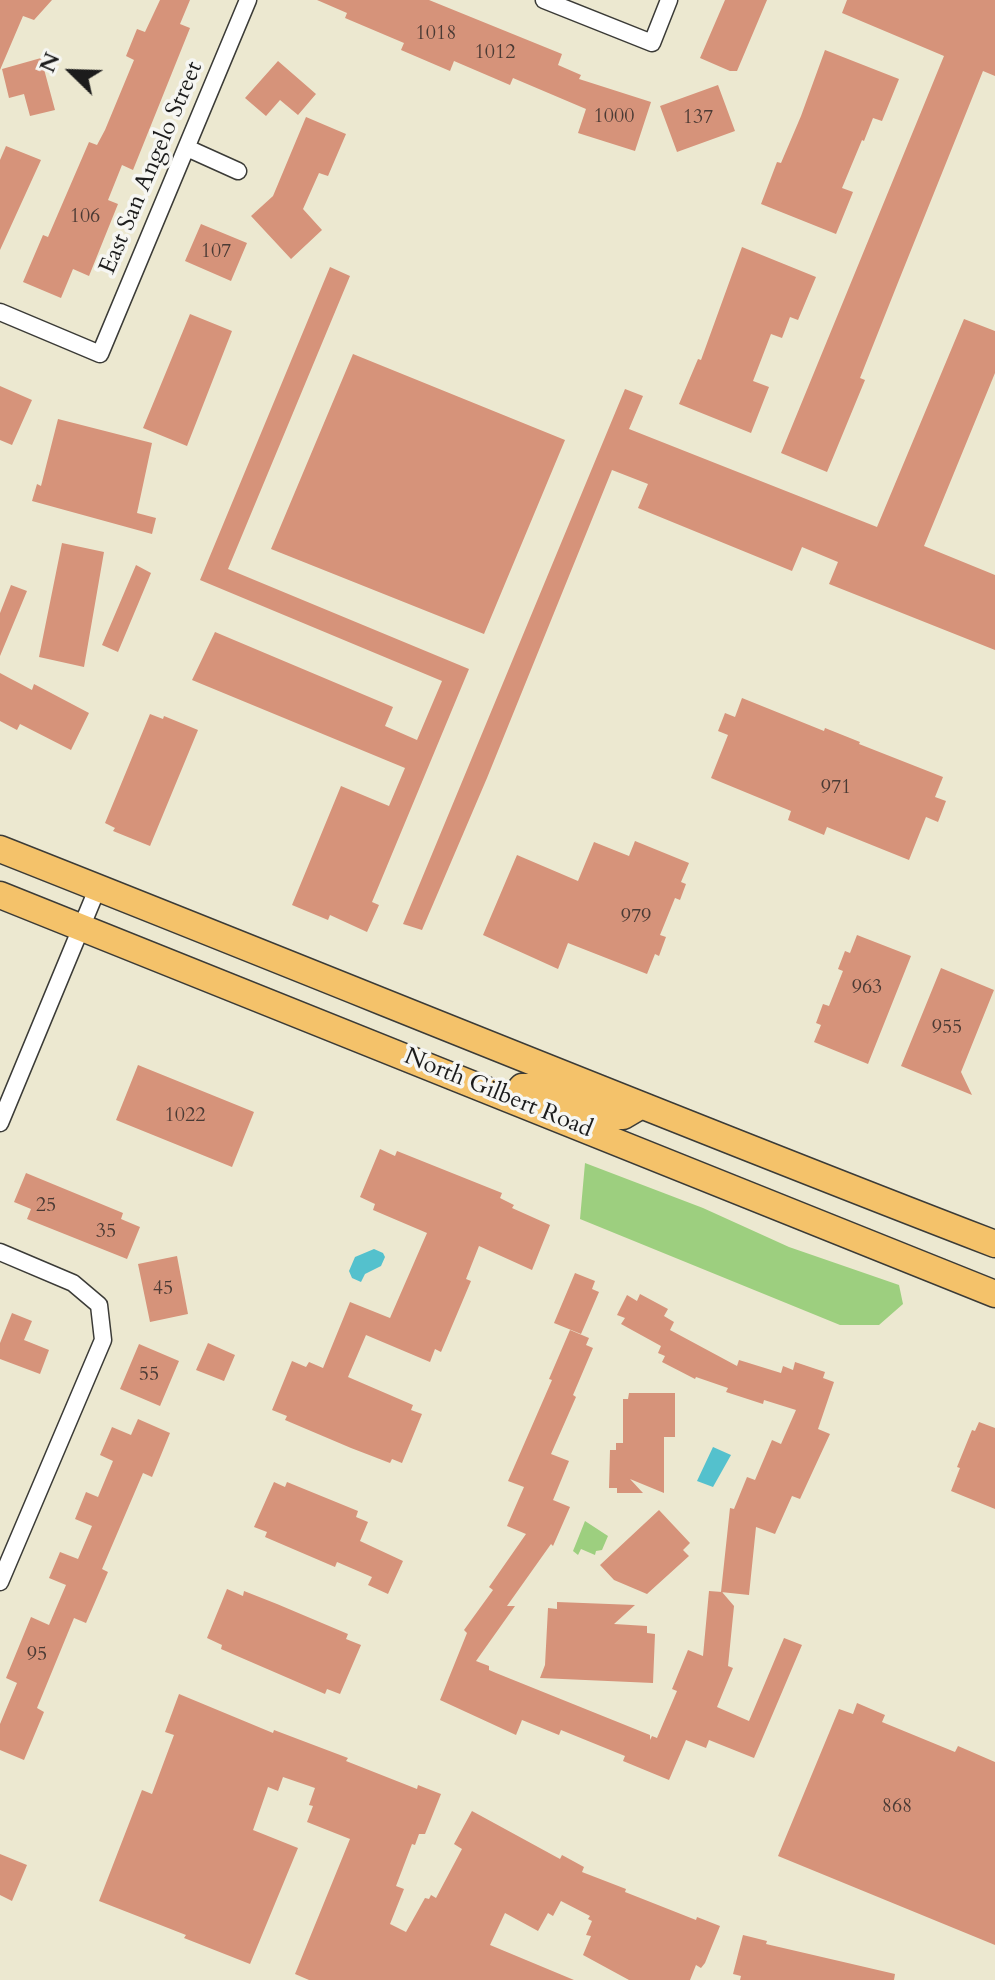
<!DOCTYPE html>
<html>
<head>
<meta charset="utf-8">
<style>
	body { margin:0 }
	#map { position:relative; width:995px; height:1980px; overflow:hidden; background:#ece8d0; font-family:Cardo,serif }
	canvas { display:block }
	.north { position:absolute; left:32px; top:32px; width:80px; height:80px; -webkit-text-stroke:6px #f6f6f2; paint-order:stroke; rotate:293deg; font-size:22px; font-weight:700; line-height:32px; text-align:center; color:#1c1c1c }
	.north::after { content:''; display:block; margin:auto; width:28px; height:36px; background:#1c1c1c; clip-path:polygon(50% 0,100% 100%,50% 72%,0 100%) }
</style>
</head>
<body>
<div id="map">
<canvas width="995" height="1980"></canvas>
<div class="north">N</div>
</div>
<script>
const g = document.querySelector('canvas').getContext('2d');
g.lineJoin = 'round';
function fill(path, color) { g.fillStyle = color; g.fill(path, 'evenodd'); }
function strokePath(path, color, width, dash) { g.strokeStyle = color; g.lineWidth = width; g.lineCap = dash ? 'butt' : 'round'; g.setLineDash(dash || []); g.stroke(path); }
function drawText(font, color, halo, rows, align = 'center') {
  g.font = font + ' Cardo,serif'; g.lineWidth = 7; g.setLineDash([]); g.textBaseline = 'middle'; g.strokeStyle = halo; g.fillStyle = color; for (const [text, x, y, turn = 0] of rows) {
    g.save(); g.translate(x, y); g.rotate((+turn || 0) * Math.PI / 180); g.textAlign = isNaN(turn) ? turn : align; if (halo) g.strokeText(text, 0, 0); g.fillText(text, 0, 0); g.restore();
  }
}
const green = new Path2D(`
	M585 1163 703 1208 789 1247 899 1285 903 1304 879 1325H840L580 1219Z
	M585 1521 608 1536 602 1550 596 1551 595 1555 581 1549 578 1555 573 1551Z`);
const water = new Path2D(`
	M374 1249 383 1253 385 1257 381 1266 365 1274 361 1282 352 1278 349 1271 355 1257Z
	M713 1447 731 1455 713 1487 697 1481Z`);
const building = new Path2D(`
	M0 0H52L34 20 23 16 0 70Z
	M160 0H190L180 24 190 28 133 170 122 165 108 200 118 204 89 276 73 269 61 298 23 282 43 235 48 237 89 142 97 145 105 130 134 60 126 56 137 29 145 32Z
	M317 0H429L562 54 558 65 581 75 579 79 651 102 635 151 578 133 586 109 513 78 510 85 454 61 450 71 401 50 404 43 345 18 347 13Z
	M725 0H767L737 71H730L700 58Z
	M847 0H995V76L983 71 899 280 860 378 865 380 827 472 781 453 944 56 842 13Z
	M825 50 899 79 882 121 873 118 864 141 862 140 842 188 853 192 836 234 761 204 777 162 781 163 801 116Z
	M41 58 55 110 30 116 24 94 9 98 2 69Z
	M278 61 316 94 298 115 280 100 266 116 245 98Z
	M718 85 735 131 677 152 660 106Z
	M306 117 346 134 328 176 319 173 303 209 322 230 291 259 251 216 273 196Z
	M6 146 41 160 0 250V160Z
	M201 224 247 243 231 281 185 261Z
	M742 247 816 277 798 320 790 317 782 338 771 334 753 381 769 387 751 433 679 404 698 359 701 360Z
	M330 267 350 276 228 569 469 669 372 902 379 905 367 932 330 915 328 920 292 905 341 786 389 806 405 768 192 680 215 632 393 707 385 726 417 740 442 681 200 580Z
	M190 314 232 331 187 446 143 428Z
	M964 319 995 331V373L924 546 995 575V650L829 584 838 562 802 547 792 571 638 508 648 484 612 470 487 778 422 930 403 924 625 389 643 396 629 429 877 527Z
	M353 354 565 440 484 634 271 549Z
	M0 386 32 400 12 445 0 440Z
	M58 419 152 443 137 513 156 518 152 534 32 501 37 484 41 486Z
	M62 543 104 552 84 667 39 657Z
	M136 565 151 573 118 652 102 645Z
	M11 585 27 591 0 656V613Z
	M0 673 32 690 34 684 89 713 71 750 20 724 17 730 0 721Z
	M742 698 824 731 825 728 860 742 859 744 943 777 935 797 946 801 938 822 926 817 909 860 827 827 824 835 788 820 791 811 711 778 728 735 718 731 725 713 735 717Z
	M150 714 163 719 164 716 198 730 150 846 113 831 115 828 105 823Z
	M635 841 689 863 681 882 686 884 680 900 675 898 660 935 666 937 659 956 655 954 647 974 568 943 558 969 483 935 517 855 578 881 594 842 629 856Z
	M857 935 911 956 868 1064 814 1042 821 1025 816 1023 823 1004 829 1006 843 971 838 969 845 951 850 953Z
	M941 968 994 990 961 1072 972 1095 901 1066Z
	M138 1065 254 1112 232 1167 116 1120Z
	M380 1149 395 1156 397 1151 502 1193 500 1198 514 1205 512 1208 550 1225 532 1270 479 1246 466 1279 471 1281 441 1352 435 1349 430 1362 366 1335 348 1377 413 1405 411 1410 422 1414 402 1463 392 1459 390 1463 351 1448 285 1420 287 1416 272 1410 292 1361 306 1367 309 1362 323 1368 350 1302 390 1318 427 1233 373 1210 375 1204 360 1197Z
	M26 1173 123 1213 121 1219 140 1227 127 1259 27 1219 31 1209 14 1202Z
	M177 1256 188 1314 150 1322 138 1264Z
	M575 1273 595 1281 592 1289 599 1292 581 1334 554 1323Z
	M640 1294 668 1309 664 1316 674 1322 670 1330 737 1366 739 1360 781 1373 783 1366 793 1370 795 1362 825 1372 823 1378 834 1382 818 1429 830 1434 800 1499 792 1496 775 1534 756 1527 749 1595 721 1592 730 1508 734 1509 747 1477 755 1480 772 1440 781 1444 796 1410 764 1400 763 1404 726 1392 728 1388 696 1377 695 1379 662 1362 665 1356 658 1353 661 1346 621 1324 625 1318 617 1315 627 1295 637 1301Z
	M12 1313 32 1321 24 1340 49 1350 40 1374 0 1359V1343Z
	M570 1330 589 1338 586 1345 593 1348 573 1395 576 1397 551 1454 569 1461 553 1500 570 1507 553 1546 551 1544 507 1606H515L476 1661 489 1666V1670L496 1673 650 1735V1740L652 1736 657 1738 677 1691 672 1689 688 1650 703 1656 709 1591 722 1592 734 1606 728 1666 733 1668 717 1707 749 1721 784 1638 802 1645 754 1758 709 1740 706 1748 686 1740 669 1780 623 1761 625 1756 561 1730 559 1735 522 1720 516 1735 440 1700 467 1633 464 1630 493 1590 489 1587 526 1534 507 1526 524 1487 508 1481 552 1380 549 1379Z
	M208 1343 235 1355 224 1381 196 1370Z
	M139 1344 179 1361 160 1406 120 1389Z
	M629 1393H675V1437H664V1493L630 1479 643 1493H617V1488H609L610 1450H616V1443H623V1399H628Z
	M138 1419 170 1433 152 1477 143 1473 102 1569 108 1572 86 1623 74 1618 37 1708 44 1712 24 1760 0 1750V1724L17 1683 6 1678 31 1617 49 1625 66 1585 49 1578 60 1552 78 1559 92 1526 75 1519 86 1492 98 1497 113 1461 100 1455 112 1427 131 1435Z
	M979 1422 995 1428V1509L951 1491 960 1468 957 1467 972 1430 975 1431Z
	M274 1482 285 1487 287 1482 358 1511 356 1517 368 1522 360 1541 403 1561 388 1594 368 1585 372 1577 337 1562 335 1567 265 1537 267 1532 254 1527Z
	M659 1510 690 1543 683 1550 689 1556 647 1594 614 1580 600 1565Z
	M227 1589 243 1596 244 1591 277 1604 348 1634 346 1639 361 1645 340 1694 327 1689 325 1694 221 1649 222 1645 207 1638Z
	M557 1602 635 1605 614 1624 647 1626V1633L655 1634 653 1683 540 1678 545 1665 548 1608 557 1609Z
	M179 1694 273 1733 274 1730 348 1758 346 1761 417 1789 418 1785 441 1794 425 1834H419L415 1845 412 1844 396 1886 404 1889 390 1924 406 1932 425 1898 429 1899 431 1895 436 1898 462 1849 454 1844 472 1811 560 1859 562 1855 584 1867 582 1872 626 1889 625 1892 696 1920 697 1917 720 1926 705 1963 701 1968 696 1965 690 1980H629L583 1955 591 1936 586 1935 592 1921 588 1919 590 1916 561 1901 553 1916 548 1913 538 1931 505 1913 490 1945 574 1980H309L295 1974 350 1839 307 1822 313 1806 309 1805 315 1788 283 1777 278 1791 268 1787 253 1830 298 1848 250 1964 184 1938 186 1935 99 1901 142 1790 152 1794 174 1735 165 1732Z
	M857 1703 885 1715 882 1722 955 1752 958 1746 995 1762V1945L778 1856 839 1709 853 1714Z
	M0 1854 27 1865 12 1901 0 1895Z
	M743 1935 767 1941 766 1944 895 1974 894 1980H740L741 1976 733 1974Z`);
const street = new Path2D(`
	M544 0 652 43 669 0
	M187 148 238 171
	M0 312 100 354 248 0
	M0 1123 98 887
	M0 1252 73 1283 99 1305 103 1340 0 1582`);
const primary = new Path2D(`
	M0 849C332 980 662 1116 995 1244
	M0 895 995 1294
	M512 1099 522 1087H531L608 1116H623L640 1106`);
const numberNames = [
	["1018",436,34],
	["1012",495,53],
	["1000",614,117],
	["137",698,118],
	["106",85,217],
	["107",216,252],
	["971",836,788],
	["979",636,917],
	["963",867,988],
	["955",947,1028],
	["1022",185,1116],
	["25",46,1206],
	["35",106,1232],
	["45",163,1289],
	["55",149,1375],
	["95",37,1655],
	["868",897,1807]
];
const streetNames = [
	["East San Angelo Street",152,168,-67],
	["North Gilbert Road",498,1094,22]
];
fill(green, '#9dcf7f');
fill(water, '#54c1cd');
fill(building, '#d6937a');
strokePath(street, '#3b3b37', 19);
strokePath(primary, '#3b3b37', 29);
strokePath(street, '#fff', 16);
strokePath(primary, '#f4c26a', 26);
drawText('20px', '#4a3a34', null, numberNames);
drawText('24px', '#1c1c1c', '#f6f6f2', streetNames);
</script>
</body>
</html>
